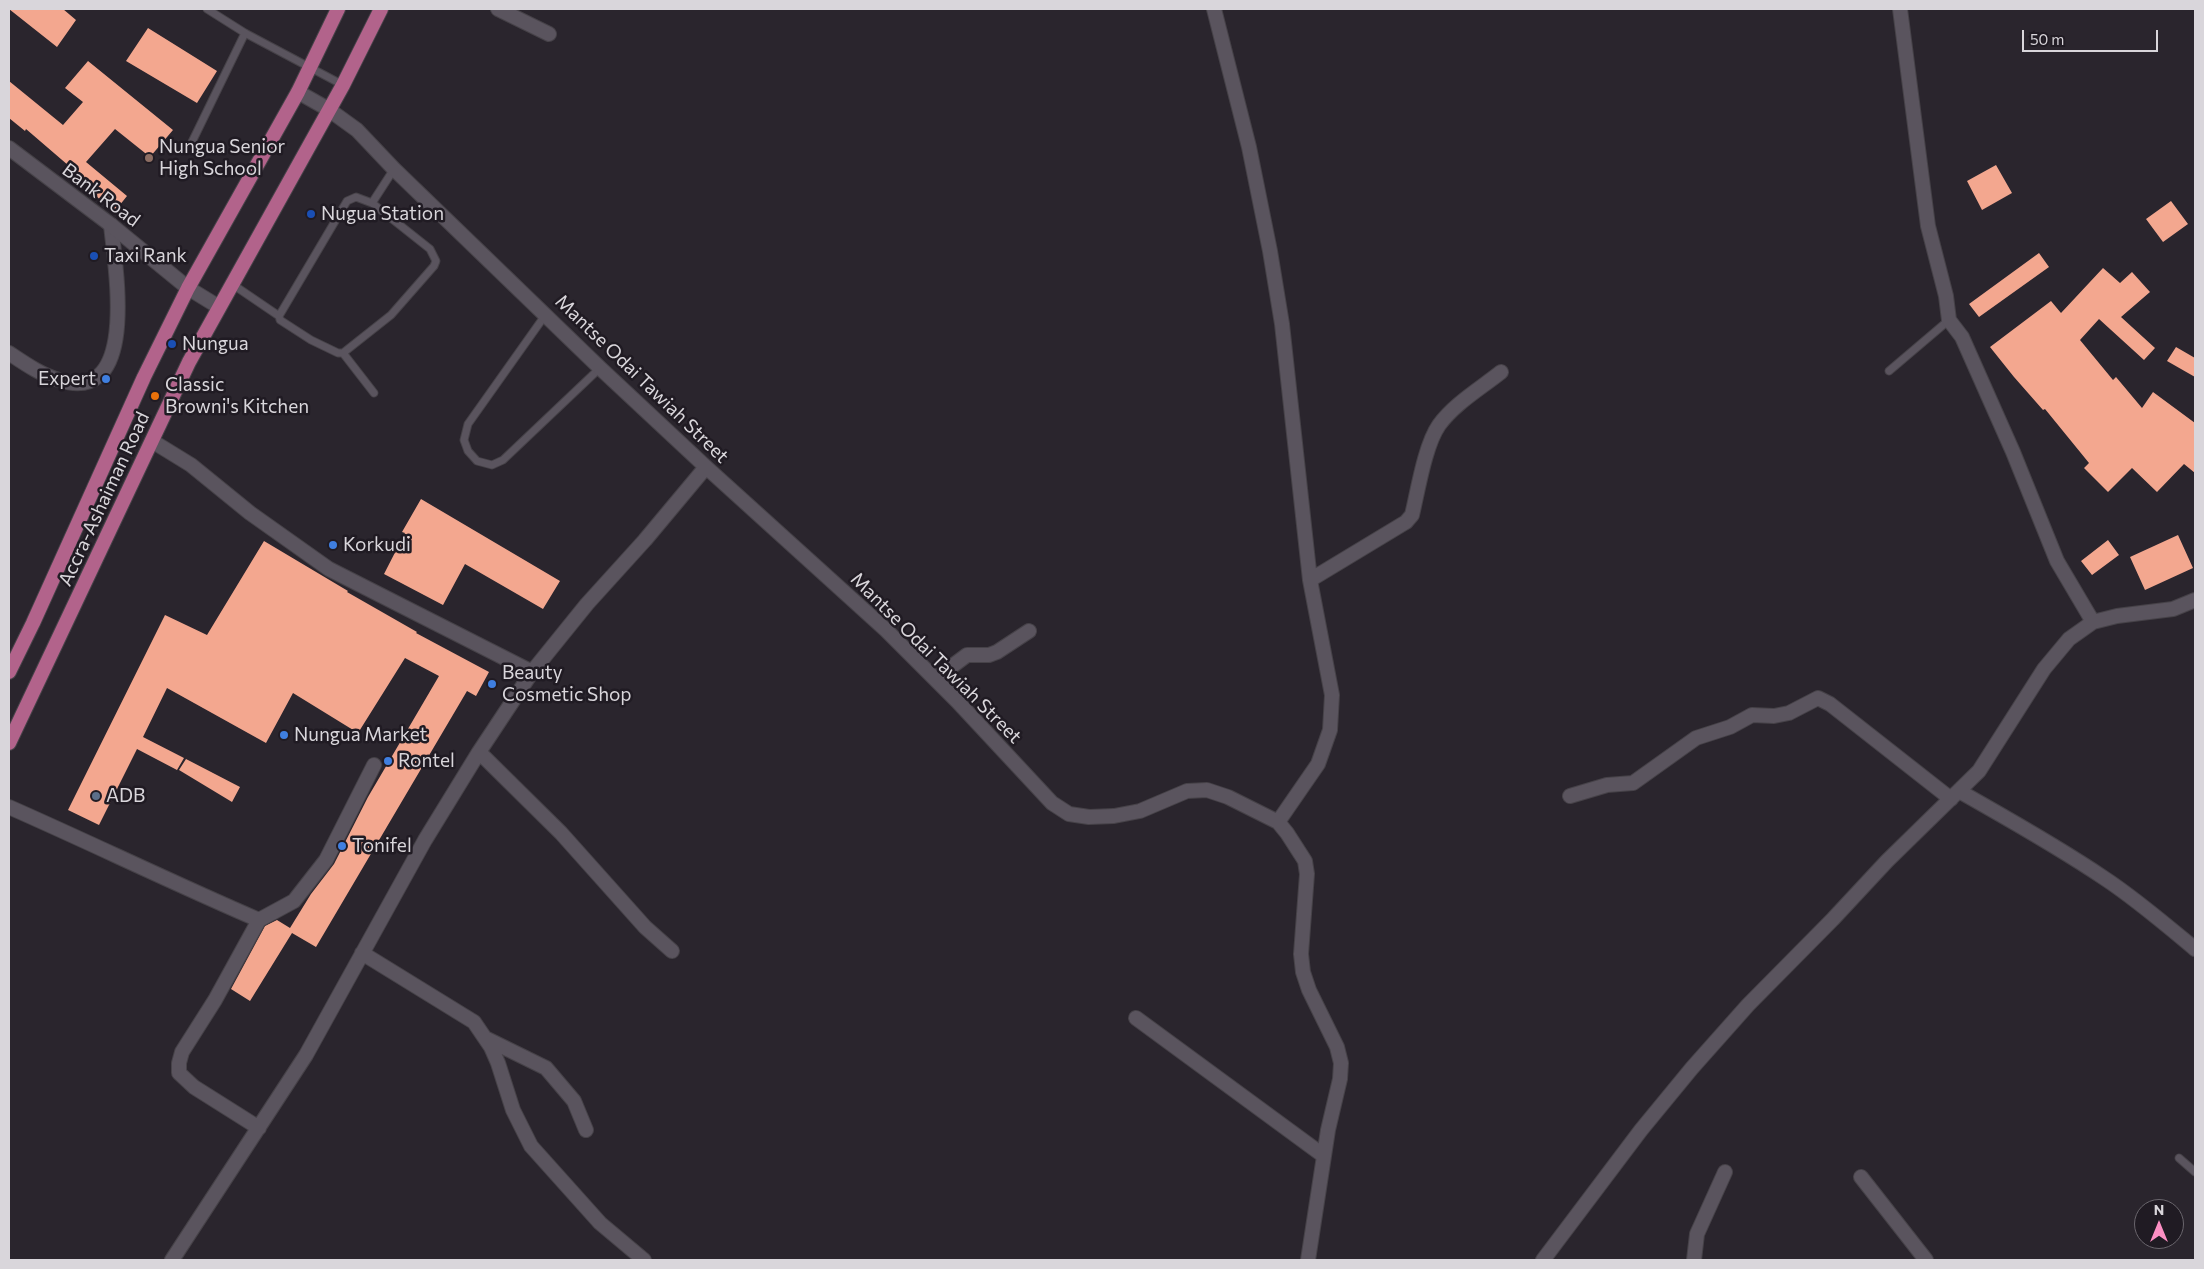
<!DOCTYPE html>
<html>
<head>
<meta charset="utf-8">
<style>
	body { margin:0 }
	#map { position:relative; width:2204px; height:1269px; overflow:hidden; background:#2a252d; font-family:Commissioner,sans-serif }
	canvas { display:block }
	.frame { position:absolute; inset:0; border:10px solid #d9d6db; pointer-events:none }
	.north { position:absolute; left:2134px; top:1199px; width:50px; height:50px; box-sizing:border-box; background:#201b23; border:1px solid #6a666d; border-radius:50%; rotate:0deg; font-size:14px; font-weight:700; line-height:20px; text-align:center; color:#d9d6db }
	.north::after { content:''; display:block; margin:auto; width:18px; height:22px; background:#fc8fc3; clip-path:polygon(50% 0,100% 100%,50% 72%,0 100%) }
	.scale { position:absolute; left:2022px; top:30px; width:136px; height:22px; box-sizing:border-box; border:2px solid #d9d6db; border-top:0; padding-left:6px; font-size:15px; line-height:18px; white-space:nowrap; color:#d9d6db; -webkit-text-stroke:4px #201b23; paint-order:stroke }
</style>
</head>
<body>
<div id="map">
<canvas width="2204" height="1269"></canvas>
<div class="frame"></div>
<div class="north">N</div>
<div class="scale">50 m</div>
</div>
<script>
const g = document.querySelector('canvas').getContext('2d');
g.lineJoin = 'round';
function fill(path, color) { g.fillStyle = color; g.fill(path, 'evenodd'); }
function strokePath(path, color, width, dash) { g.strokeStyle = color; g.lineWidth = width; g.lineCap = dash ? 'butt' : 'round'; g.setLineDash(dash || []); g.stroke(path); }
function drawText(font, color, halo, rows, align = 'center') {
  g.font = font + ' Commissioner,sans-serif'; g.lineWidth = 5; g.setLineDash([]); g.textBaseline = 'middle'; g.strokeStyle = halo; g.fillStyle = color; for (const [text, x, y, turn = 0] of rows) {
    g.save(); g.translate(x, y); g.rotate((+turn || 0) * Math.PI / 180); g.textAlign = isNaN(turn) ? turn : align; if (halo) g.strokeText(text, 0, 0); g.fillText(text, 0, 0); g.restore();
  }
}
const building = new Path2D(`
	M9 9H63L76 20 57 47Z
	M148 28 217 71 197 103 126 61Z
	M88 61 173 130 150 157 115 129 86 162 127 196 115 211 79 183 83 178 26 129 25 131 9 118V81L63 125 83 102 65 88Z
	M1996 165 2012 193 1982 210 1967 181Z
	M2171 201 2188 224 2163 242 2146 219Z
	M2039 253 2049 267 1979 317 1969 304Z
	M2103 268 2120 283 2132 272 2150 292 2121 317 2155 348 2144 360 2099 319 2080 340 2113 380 2116 377 2142 408 2153 392 2195 423V473L2184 464 2157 492 2132 468 2108 492 2084 468 2089 463 2045 409 2043 410 2014 377 1990 347 2051 301 2061 313Z
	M2176 347 2195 358V377L2167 361Z
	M421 499 560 581 543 609 465 564 443 605 384 574 405 533 402 532Z
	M2178 535 2193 568 2145 590 2130 557Z
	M2108 540 2119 555 2092 575 2081 561Z
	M264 541 348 591 347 592 417 632 416 633 489 672 476 696 467 691 316 947 292 933 250 1001 231 989 265 926 277 920 290 928 311 894 334 864 368 797 439 676 405 658 358 733 293 693 266 743 167 688 143 737 184 758 177 770 137 749 99 825 68 810 165 615 207 635Z
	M186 759 240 787 232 802 179 770Z`);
const service = new Path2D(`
	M207 9 245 33 343 85
	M191 144 245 33
	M232 284 279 316 347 201 356 197 372 203 394 169
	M546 314 468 424 464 440 468 451 477 461 492 465 503 460 600 368
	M279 316 280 320 311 340 338 353H343L391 315 434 266 436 261 430 249 372 203
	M343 353 374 393
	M1889 371 1949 320
	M2179 1158 2195 1172`);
const minor = new Path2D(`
	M498 9 549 34
	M1214 9 1249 147 1270 251 1282 324 1310 580 1332 695 1330 730 1318 764 1278 822
	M298 92 328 109 357 130 394 169 600 368 706 467 886 630 957 701 1052 803 1069 814 1089 817 1114 816 1140 811 1187 791 1207 790 1228 797 1278 822 1287 833 1305 861 1307 874 1301 954 1303 972 1309 990 1337 1047 1341 1063 1340 1079 1328 1130 1308 1260
	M9 353C24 363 41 375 59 380 140 406 115 267 111 225
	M152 441 191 465 250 513 329 569 532 672
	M1310 580 1406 522 1412 515C1418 490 1425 445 1439 425 1454 404 1481 388 1501 372
	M2093 622 2117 616 2173 609 2195 600
	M935 679 967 655H989L997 652 1029 631
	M479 752 561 833 645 927 672 951
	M1959 791C2008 819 2057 846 2104 878 2136 899 2165 924 2195 949
	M1570 796 1607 785 1633 783 1696 738 1730 727 1752 715 1774 716 1789 713 1818 698 1830 704 1951 799
	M9 807C93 844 175 884 259 920
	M362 953 474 1022 491 1047 498 1063 513 1110 531 1146 600 1223 644 1260
	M1136 1018 1324 1156
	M487 1039 546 1068 574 1101 586 1130
	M259 1128 194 1087 179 1073V1063L182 1052 215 1000 259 920 294 901 326 860 374 765
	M1861 1177 1926 1260
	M172 1260 306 1055 425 840 479 752 532 672 587 604 645 540 706 467
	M1543 1260 1641 1130 1692 1068 1748 1005 1833 919 1887 861 1979 771 2044 669 2069 639 2093 622 2057 561 2013 452 1962 337 1949 320 1946 296 1928 226 1900 9
	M1694 1260 1697 1234 1725 1172`);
const tertiary = new Path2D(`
	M9 148 111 225 188 288 219 307`);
const primary = new Path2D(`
	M9 672 33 623 144 377 188 288 298 92 338 9
	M9 743 189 362 343 85 381 9`);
const markers = [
	[149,158,5,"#8d6e63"],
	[311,214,5,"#1a4fb4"],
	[94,256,5,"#1a4fb4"],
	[172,344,5,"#1a4fb4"],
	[106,379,5,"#3f7fe0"],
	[155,396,5,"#e8710a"],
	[333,545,5,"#3f7fe0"],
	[492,684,5,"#3f7fe0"],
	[284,735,5,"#3f7fe0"],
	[388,761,5,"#3f7fe0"],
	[96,796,5,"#5c6f8a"],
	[342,846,5,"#3f7fe0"]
];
const poiNames = [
	["Nungua Senior",159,147],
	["High School",159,169],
	["Nugua Station",321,214],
	["Taxi Rank",104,256],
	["Nungua",182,344],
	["Expert",96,379,"right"],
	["Classic",165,385],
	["Browni's Kitchen",165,407],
	["Korkudi",343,545],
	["Beauty",502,673],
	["Cosmetic Shop",502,695],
	["Nungua Market",294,735],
	["Rontel",398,761],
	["ADB",106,796],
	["Tonifel",352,846]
];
const streetNames = [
	["Bank Road",101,195,37],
	["Mantse Odai Tawiah Street",642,379,44],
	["Accra-Ashaiman Road",104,499,-65],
	["Mantse Odai Tawiah Street",936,658,45]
];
fill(building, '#f3a78f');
strokePath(service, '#464248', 9);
strokePath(minor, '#464248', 16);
strokePath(tertiary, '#464248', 16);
strokePath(primary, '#464248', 16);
strokePath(service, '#5a545e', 7);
strokePath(minor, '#5a545e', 14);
strokePath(tertiary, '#5a545e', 14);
strokePath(primary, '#b2638b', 14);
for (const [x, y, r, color] of markers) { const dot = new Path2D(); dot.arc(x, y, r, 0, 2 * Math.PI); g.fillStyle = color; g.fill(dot); strokePath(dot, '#201b23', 2); }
drawText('19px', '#d9d6db', '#201b23', poiNames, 'left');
drawText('19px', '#d9d6db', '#201b23', streetNames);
</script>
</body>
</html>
